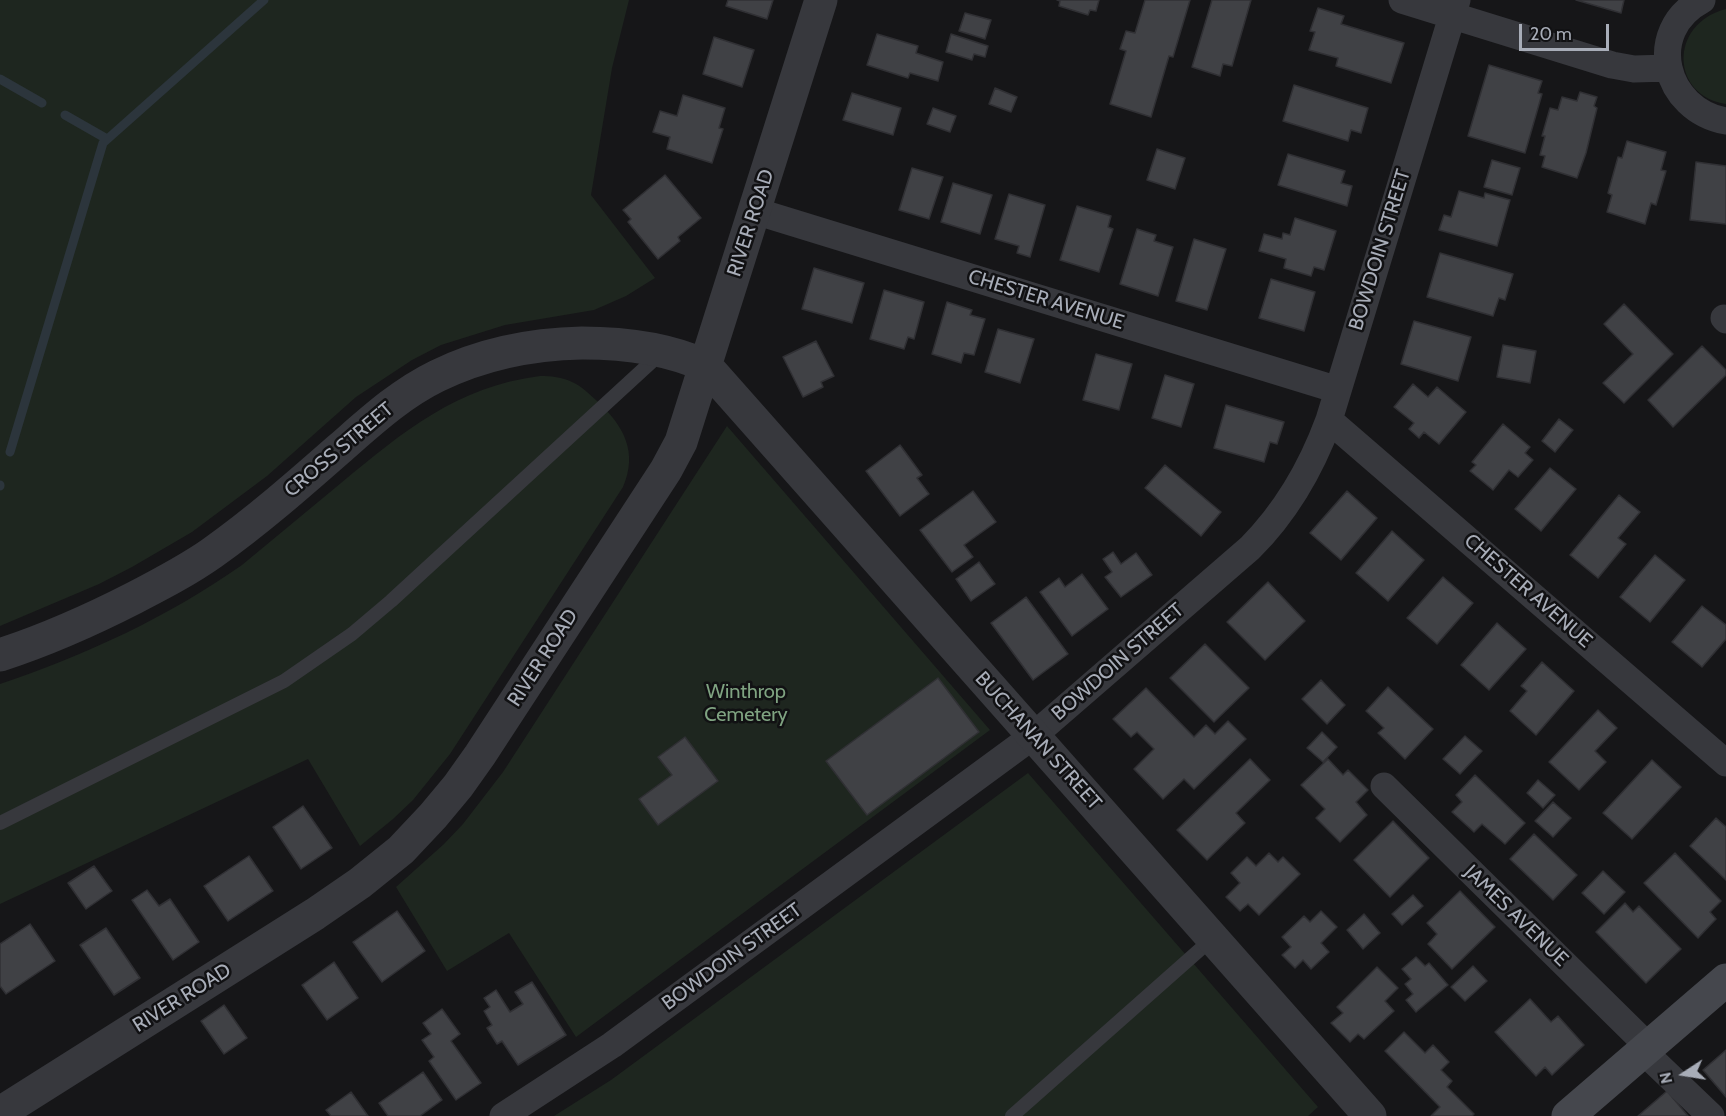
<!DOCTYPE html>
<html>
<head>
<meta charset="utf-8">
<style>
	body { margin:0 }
	#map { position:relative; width:1726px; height:1116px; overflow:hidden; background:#161618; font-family:Cabin,sans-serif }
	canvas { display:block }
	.north { position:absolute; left:1654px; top:1044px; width:60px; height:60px; -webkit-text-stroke:4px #111113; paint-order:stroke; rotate:258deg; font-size:16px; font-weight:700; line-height:24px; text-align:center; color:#a8adb8 }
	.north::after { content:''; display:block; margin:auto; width:21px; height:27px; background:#a8adb8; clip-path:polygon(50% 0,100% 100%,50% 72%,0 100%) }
	.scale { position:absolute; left:1519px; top:24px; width:90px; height:27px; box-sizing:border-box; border:3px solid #a8adb8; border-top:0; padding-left:8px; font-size:18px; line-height:21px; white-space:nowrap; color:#a8adb8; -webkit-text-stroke:4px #111113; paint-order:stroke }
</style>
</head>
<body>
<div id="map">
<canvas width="1726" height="1116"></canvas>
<div class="north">N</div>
<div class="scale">20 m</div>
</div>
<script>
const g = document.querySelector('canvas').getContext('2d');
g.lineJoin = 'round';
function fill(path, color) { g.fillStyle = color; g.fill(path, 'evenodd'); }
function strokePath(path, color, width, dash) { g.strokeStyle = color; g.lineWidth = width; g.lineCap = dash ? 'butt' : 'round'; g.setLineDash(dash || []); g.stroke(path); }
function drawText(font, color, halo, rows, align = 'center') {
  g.font = font + ' Cabin,sans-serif'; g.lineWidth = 5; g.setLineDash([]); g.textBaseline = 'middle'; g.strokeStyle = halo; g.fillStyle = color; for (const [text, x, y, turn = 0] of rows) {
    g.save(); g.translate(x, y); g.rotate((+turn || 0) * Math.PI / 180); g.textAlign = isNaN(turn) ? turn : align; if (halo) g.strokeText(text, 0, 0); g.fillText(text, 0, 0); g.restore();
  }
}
const green = new Path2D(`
	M0 0H629L612 68 591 195 655 278 626 296 594 310 505 325 441 345 412 360 356 397 267 476 192 532 132 567 99 584 0 626Z
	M1726 9V104C1671 96 1668 24 1726 9Z
	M540 376C551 376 562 377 572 382 582 386 589 394 597 401 624 426 638 452 623 487L450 754 413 800 393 819 360 846 308 759 0 904V684C86 655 168 617 242 565 275 538 308 510 341 483 404 431 456 387 540 376Z
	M727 426 990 730 576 1037 509 933 447 971 396 887 444 844 463 824 503 772Z
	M1028 773 1318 1107 1308 1116H554L611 1080Z`);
const stream = new Path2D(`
	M0 79 42 103
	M65 115 107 139
	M10 452 103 143 264 0
	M0 486V485`);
const building = new Path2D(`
	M728 0H773L767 19 726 6Z
	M1057 0H1099L1096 11 1090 10 1088 15 1059 6 1060 1Z
	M1145 0H1190L1173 57 1169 56 1151 117 1110 104 1126 51 1120 49 1126 31 1135 33Z
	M1212 0H1251L1232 66 1223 64 1220 76 1192 67Z
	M1576 0H1624L1621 13Z
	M1318 8 1344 16 1341 24 1404 43 1391 83 1336 66 1338 58 1309 50 1315 32 1310 31Z
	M965 13 991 20 985 39 959 31Z
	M877 34 918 46 916 53 943 62 938 81 910 73 908 78 867 65Z
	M951 34 988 46 985 57 974 54 972 60 946 52Z
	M714 37 754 50 742 87 703 74Z
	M1489 65 1542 81 1538 93 1542 94 1525 153 1468 136Z
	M1294 85 1368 108 1361 133 1351 130 1348 141 1283 121Z
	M995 88 1017 97 1011 112 989 104Z
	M1580 92 1597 97 1594 106 1597 108 1586 153 1577 178 1542 167 1545 156 1540 155 1545 136H1542L1550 108 1558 110 1562 97 1577 101Z
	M852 93 901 108 893 135 843 120Z
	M683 95 725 108 719 128 723 129 712 163 667 149 670 137 653 132 660 111 677 116Z
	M933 108 956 116 950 132 927 124Z
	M1627 141 1666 152 1661 170 1666 171 1656 205 1651 203 1645 224 1607 212 1612 195 1608 193 1618 157 1622 158Z
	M1157 149 1185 158 1175 189 1147 180Z
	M1288 154 1345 171 1341 183 1352 186 1347 206 1278 185Z
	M1492 160 1520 168 1512 195 1484 187Z
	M1696 162 1726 166V224L1690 220Z
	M912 168 943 177 929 219 899 210Z
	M665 175 701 218 678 237 680 241 658 259 628 222 631 219 623 210Z
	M953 183 992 195 980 234 941 222Z
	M1459 191 1484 198 1485 193 1510 200 1497 246 1439 230 1444 215 1451 217Z
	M1009 194 1045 205 1030 257 1017 253 1019 246 995 239Z
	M1077 206 1111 216 1108 227 1113 229 1099 272 1060 260Z
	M1295 218 1336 231 1324 270 1314 267 1311 276 1284 268 1286 259 1259 251 1264 234 1282 239 1283 233 1290 235Z
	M1137 229 1156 235 1154 241 1173 247 1158 296 1120 284Z
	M1194 239 1226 249 1207 310 1176 301Z
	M1440 253 1513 274 1505 300 1499 298 1493 316 1427 297Z
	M814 268 864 283 852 323 802 309Z
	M1271 279 1315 292 1304 331 1259 318Z
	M884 290 924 302 914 339 908 337 904 349 870 339Z
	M947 302 972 310 970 315 985 319 974 355 964 353 961 363 932 354Z
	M1624 304 1673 354 1624 403 1603 383 1633 354 1604 324Z
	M1414 321 1471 337 1458 381 1401 364Z
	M998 329 1034 339 1020 383 985 372Z
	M816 341 834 376 821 382 823 387 803 397 783 357Z
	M1503 345 1536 351 1530 383 1497 377Z
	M1702 346 1726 370V375L1673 427 1648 400Z
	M1096 354 1132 364 1119 410 1083 400Z
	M1165 375 1194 384 1181 427 1152 418Z
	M1413 384 1428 397 1437 387 1466 412 1439 444 1424 432 1419 438 1409 429 1414 423 1394 407Z
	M1226 405 1284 422 1277 444 1270 442 1264 462 1214 448Z
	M1559 419 1573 430 1555 452 1542 441Z
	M1503 424 1530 447 1525 453 1533 460 1518 477 1509 470 1493 490 1470 471 1476 465 1472 462Z
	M900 445 922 475 917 478 929 494 900 516 866 471Z
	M1165 465 1221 512 1201 536 1145 488Z
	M1550 468 1576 489 1541 531 1515 509Z
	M973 491 996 522 964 545 973 557 952 572 920 530Z
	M1347 491 1377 518 1341 560 1310 533Z
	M1619 495 1640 512 1618 538 1626 544 1598 578 1570 555Z
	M1392 531 1424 560 1388 601 1356 573Z
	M1113 552 1121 564 1136 553 1152 575 1121 597 1105 577 1112 572 1103 559Z
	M1655 555 1685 580 1650 622 1620 597Z
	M979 562 995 584 971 601 956 579Z
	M1082 574 1108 609 1072 636 1040 592 1059 578 1065 587Z
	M1443 577 1473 603 1437 644 1407 618Z
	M1268 582 1305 621 1265 660 1227 622Z
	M1026 597 1068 654 1033 680 991 623Z
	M1702 606 1726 625V639L1702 667 1672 642Z
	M1497 623 1526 649 1489 690 1461 665Z
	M1205 644 1249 688 1214 722 1170 678Z
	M1542 662 1574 691 1536 735 1510 711 1527 691 1521 686Z
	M938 678 979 732 867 815 826 761Z
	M1321 680 1345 705 1327 724 1302 699Z
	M1388 687 1433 729 1405 759 1378 733 1384 728 1366 711Z
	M1146 688 1194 737 1206 725 1215 734 1228 721 1246 739 1194 789 1184 779 1163 799 1134 769 1154 749 1137 732 1131 737 1113 719Z
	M1598 710 1617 728 1595 751 1606 762 1579 790 1549 762Z
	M1322 732 1337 747 1323 762 1307 748Z
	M1465 736 1482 751 1460 774 1443 759Z
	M685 737 718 781 658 825 639 799 672 775 658 757Z
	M1250 759 1270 780 1236 813 1245 823 1207 860 1177 830Z
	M1328 759 1343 775 1348 770 1368 790 1356 802 1367 815 1340 842 1316 818 1325 809 1301 785Z
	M1652 760 1681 787 1632 839 1603 813Z
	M1475 775 1525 823 1505 844 1482 824 1474 832 1452 812 1462 802 1456 795Z
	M1538 780 1555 795 1543 808 1527 793Z
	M1553 802 1571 818 1553 837 1535 821Z
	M303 806 332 848 301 869 273 827Z
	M1716 818 1726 827V880L1690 846Z
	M1393 821 1429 858 1390 897 1354 860Z
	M1534 834 1577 875 1553 900 1510 859Z
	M1269 853 1278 862 1283 857 1300 874 1259 915 1248 904 1240 911 1226 897 1240 883 1231 873 1247 857 1256 866Z
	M1675 853 1721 901 1710 912 1716 919 1698 938 1644 883Z
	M249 856 273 891 228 921 204 886Z
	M94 866 112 891 86 909 68 883Z
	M1603 871 1625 892 1604 914 1582 893Z
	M147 890 159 906 170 899 199 942 173 960 132 900Z
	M1460 891 1495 927 1452 969 1428 944 1437 934 1427 923Z
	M1413 895 1423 906 1402 925 1392 914Z
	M1625 903 1633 912 1639 906 1681 949 1646 983 1596 932Z
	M397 911 425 951 382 982 353 942Z
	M1321 911 1337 927 1321 943 1329 952 1311 969 1303 960 1295 968 1282 955 1291 947 1282 937 1304 916 1310 922Z
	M1364 914 1380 933 1363 949 1347 930Z
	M30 924 55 961 6 994 0 986V944Z
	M106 928 140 978 114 995 80 945Z
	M1416 957 1425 966 1429 963 1448 985 1416 1012 1406 1000 1413 994 1405 984 1411 979 1402 969Z
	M334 962 358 998 327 1020 302 985Z
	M1473 966 1487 981 1465 1001 1451 987Z
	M1377 967 1398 988 1385 1001 1394 1011 1364 1039 1358 1034 1350 1042 1331 1023 1343 1013 1337 1007Z
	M532 982 566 1035 518 1065 502 1041 497 1044 487 1028 492 1025 484 1011 490 1007 484 998 496 990 510 1012 523 1004 515 992Z
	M1530 999 1551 1022 1558 1016 1584 1045 1552 1075 1545 1067 1536 1076 1495 1032Z
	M224 1005 247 1038 224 1054 201 1021Z
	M442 1009 460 1034 451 1041 481 1083 456 1100 429 1061 434 1057 422 1040 431 1034 423 1023Z
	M1404 1032 1425 1053 1433 1045 1449 1062 1441 1070 1452 1081 1447 1087 1474 1114 1472 1116H1431L1440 1107 1385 1051Z
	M1726 1050V1097L1703 1070Z
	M423 1072 442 1100 420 1116H388L379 1103Z
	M1667 1091 1688 1116H1638Z
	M351 1092 368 1116H331L326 1110Z`);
const service = new Path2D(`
	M0 823 284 681 352 634 391 601 660 354
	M1012 1116 1213 938`);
const minor = new Path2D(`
	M1402 0 1612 65 1634 69 1669 68
	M1702 0C1644 31 1664 110 1726 121
	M755 211 1338 390
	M1724 318 1726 320
	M1329 420 1726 763
	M1384 786 1648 1046
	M1643 1051 1711 1116
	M503 1116 612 1045 1033 736 1250 548C1287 511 1311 469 1329 420L1457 0`);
const tertiary = new Path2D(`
	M0 655C46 640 91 620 134 598 161 584 188 570 212 553 257 521 298 485 339 449 370 422 400 394 437 376 482 354 532 344 582 343 625 343 667 348 706 366L1370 1116
	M0 1113 315 914 360 883 401 850 433 816 458 786 480 755 666 470 681 442 821 0`);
const secondary = new Path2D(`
	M1568 1116 1726 980`);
const streetNames = [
	["RIVER ROAD",751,223,-72],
	["BOWDOIN STREET",1380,250,-73],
	["CHESTER AVENUE",1046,300,17],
	["CROSS STREET",339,450,-40],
	["CHESTER AVENUE",1528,591,41],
	["RIVER ROAD",543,658,-57],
	["BOWDOIN STREET",1118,662,-41],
	["BUCHANAN STREET",1038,741,48],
	["JAMES AVENUE",1516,916,44],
	["BOWDOIN STREET",732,957,-36],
	["RIVER ROAD",182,998,-32]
];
const parkNames = [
	["Winthrop",746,692],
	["Cemetery",746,715]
];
fill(green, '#1e261f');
strokePath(stream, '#2c353c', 9);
fill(building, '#404145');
strokePath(building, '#303034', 1.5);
strokePath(service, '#37383d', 14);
strokePath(minor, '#37383d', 27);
strokePath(tertiary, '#37383d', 33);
strokePath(secondary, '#45474d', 33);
drawText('20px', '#a8adb8', '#111113', streetNames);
drawText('20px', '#7fa381', '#111113', parkNames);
</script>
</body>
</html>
